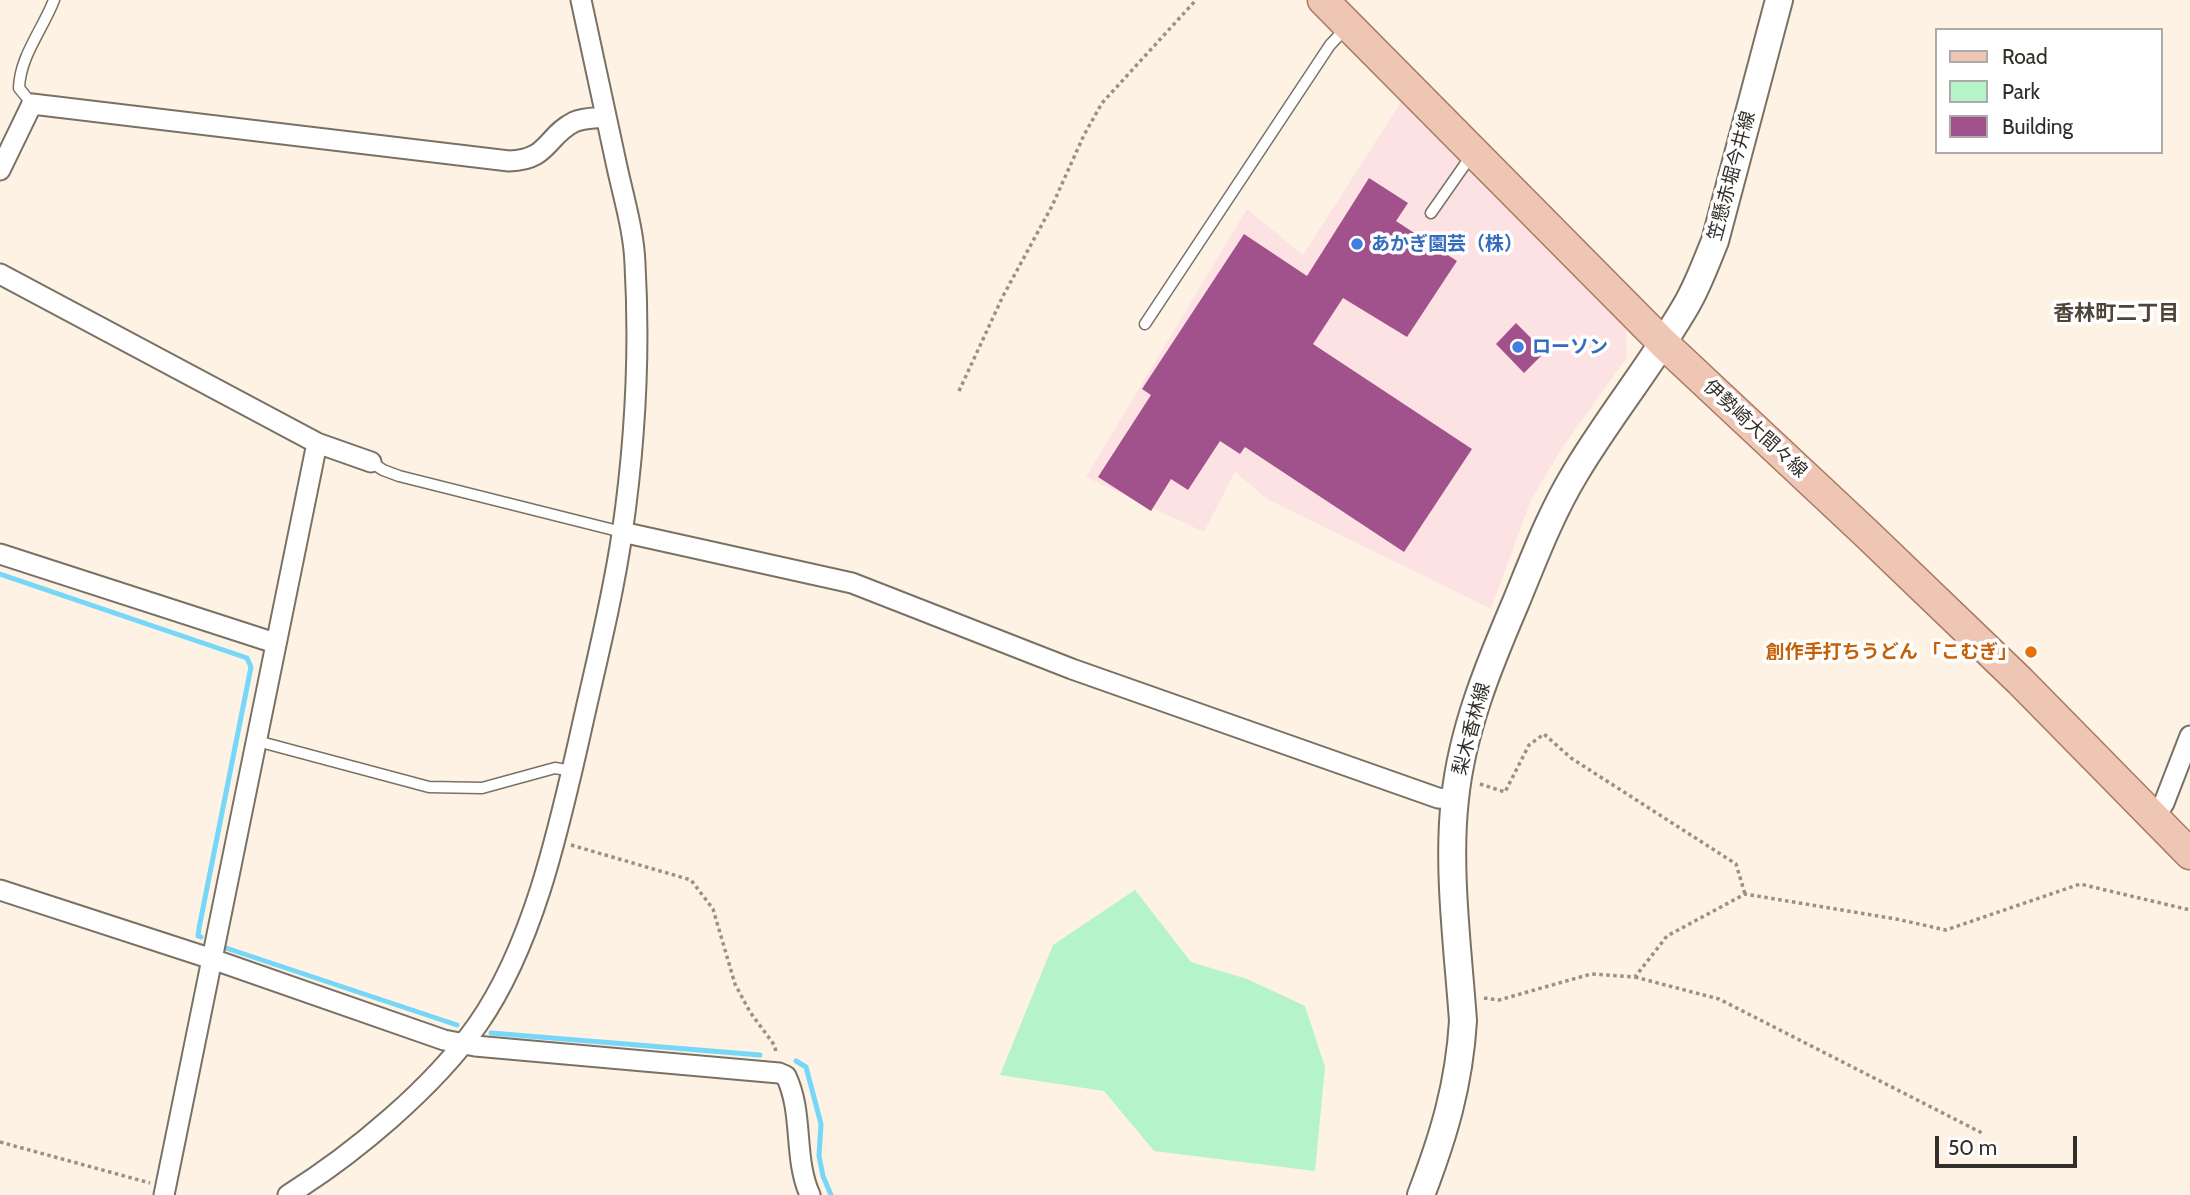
<!DOCTYPE html>
<html>
<head>
<meta charset="utf-8">
<style>
	body { margin:0 }
	#map { position:relative; width:2190px; height:1195px; overflow:hidden; background:#fdf2e4; font-family:Cabin,sans-serif }
	canvas { display:block }
	.legend { position:absolute; left:1935px; top:28px; width:228px; height:126px; box-sizing:border-box; background:#fff; border:2px solid #adaba9; margin:0; padding:9px 12px; list-style:none; font-size:21px; color:#322e29 }
	.legend li { display:flex; align-items:center; gap:14px; height:35px }
	.legend b { width:35px; border:2px solid #adaba9 }
	.scale { position:absolute; left:1935px; top:1136px; width:142px; height:32px; box-sizing:border-box; border:4px solid #322e29; border-top:0; padding-left:9px; font-size:21px; line-height:24px; white-space:nowrap; color:#322e29; -webkit-text-stroke:5px #fff; paint-order:stroke }
</style>
</head>
<body>
<div id="map">
<canvas width="2190" height="1195"></canvas>
<ul class="legend">
<li><b style="height:9px;background:#efc6b3"></b>Road</li>
<li><b style="height:19px;background:#b5f3c9"></b>Park</li>
<li><b style="height:19px;background:#a1528c"></b>Building</li>
</ul>
<div class="scale">50 m</div>
</div>
<script>
const g = document.querySelector('canvas').getContext('2d');
g.lineJoin = 'round';
function fill(path, color) { g.fillStyle = color; g.fill(path, 'evenodd'); }
function strokePath(path, color, width, dash) { g.strokeStyle = color; g.lineWidth = width; g.lineCap = dash ? 'butt' : 'round'; g.setLineDash(dash || []); g.stroke(path); }
function drawText(font, color, halo, rows, align = 'center') {
  g.font = font + ' Cabin,"Noto Sans JP",sans-serif'; g.lineWidth = 7; g.setLineDash([]); g.textBaseline = 'middle'; g.strokeStyle = halo; g.fillStyle = color; for (const [text, x, y, turn = 0] of rows) {
    g.save(); g.translate(x, y); g.rotate((+turn || 0) * Math.PI / 180); g.textAlign = isNaN(turn) ? turn : align; if (halo) g.strokeText(text, 0, 0); g.fillText(text, 0, 0); g.restore();
  }
}
const commercial = new Path2D(`
	M1403 99 1626 329 1627 357 1560 451 1531 500 1491 609 1267 499 1235 472 1204 532 1086 477 1247 209 1303 255Z`);
const green = new Path2D(`
	M1135 890 1191 962 1247 979 1305 1006 1325 1067 1315 1171 1154 1151 1104 1091 1000 1075 1053 945Z`);
const stream = new Path2D(`
	M0 574 247 658 251 667 199 928 198 936 201 937
	M226 948 457 1025
	M491 1033 760 1055
	M796 1061 806 1067 821 1124 819 1156 823 1176 831 1195`);
const building = new Path2D(`
	M1369 178 1408 203 1396 221 1457 261 1407 337 1343 298 1313 344 1472 449 1404 552 1245 447 1240 454 1220 441 1188 490 1171 479 1151 511 1098 477 1151 395 1142 389 1244 234 1307 276Z
	M1516 323 1545 352 1524 373 1496 344Z`);
const path = new Path2D(`
	M959 391 1003 296 1052 206 1084 135 1102 103 1196 0
	M1480 784 1505 792 1529 745 1544 734 1571 758 1736 864 1745 894
	M571 845 691 880 713 909 735 984 750 1012 775 1046 776 1054
	M1635 977 1719 999 1984 1134
	M1484 998 1499 1000 1591 974 1635 977 1667 936 1745 894 1896 919 1946 930 2080 884 2190 910
	M0 1142 150 1183`);
const service = new Path2D(`
	M32 104 19 88C20 56 43 29 54 0
	M1431 213 1466 163 1473 157
	M1145 324 1330 45 1347 27
	M371 462 383 470 399 476 622 532
	M257 741 429 787 482 788 555 768 572 771`);
const minor = new Path2D(`
	M0 170 32 104 509 161C549 160 546 136 574 122 583 118 596 118 606 117
	M0 274 317 443 371 462
	M622 532 852 583 1072 669 1421 792 1438 798 1455 799
	M0 554 275 643
	M2154 818 2164 803 2190 736
	M0 890 212 959 444 1040 475 1046 779 1073 786 1076C804 1114 793 1157 810 1195
	M164 1195 317 443
	M288 1195C354 1154 434 1087 478 1024 533 945 558 832 579 740 594 671 612 603 622 534 635 445 640 353 635 264 634 232 624 199 617 167 605 112 593 56 581 0`);
const secondary = new Path2D(`
	M1421 1195C1444 1135 1459 1085 1463 1021 1458 950 1447 868 1455 799 1462 730 1489 665 1516 602 1534 558 1551 513 1576 472 1610 415 1653 363 1687 304 1698 285 1706 263 1715 241L1779 0`);
const primary = new Path2D(`
	M1323 0 1663 343 1867 534 2020 681 2190 854`);
const markers = [
	[1357,244,7,"#3f7fe0"],
	[1518,347,7,"#3f7fe0"],
	[2031,652,7,"#e8710a"]
];
const streetNames = [
	["笠懸赤堀今井線",1732,176,-75],
	["伊勢崎大間々線",1755,429,43],
	["梨木香林線",1472,729,-75]
];
const shopNames = [
	["あかぎ園芸（株）",1371,244],
	["ローソン",1532,347]
];
const foodNames = [
	["創作手打ちうどん 「こむぎ」",2017,652]
];
const neighbourhoodNames = [
	["香林町二丁目",2116,314]
];
fill(commercial, '#fde2e4');
fill(green, '#b5f3c9');
strokePath(stream, '#77d7f9', 5);
fill(building, '#a1528c');
strokePath(service, '#7a7165', 13);
strokePath(minor, '#7a7165', 23);
strokePath(secondary, '#7a7165', 30);
strokePath(primary, '#a67862', 33);
strokePath(path, '#989187', 3.5, [3.5, 3.5]);
strokePath(service, '#fff', 10);
strokePath(minor, '#fff', 19);
strokePath(secondary, '#fff', 26);
strokePath(primary, '#efc6b3', 30);
for (const [x, y, r, color] of markers) { const dot = new Path2D(); dot.arc(x, y, r, 0, 2 * Math.PI); g.fillStyle = color; g.fill(dot); strokePath(dot, '#fff', 2.5); }
drawText('19px', '#322e29', '#fff', streetNames);
drawText('bold 19px', '#366cbe', '#fff', shopNames, 'left');
drawText('bold 19px', '#c56008', '#fff', foodNames, 'right');
drawText('bold 21px', '#4e4539', '#fff', neighbourhoodNames);
</script>
</body>
</html>
